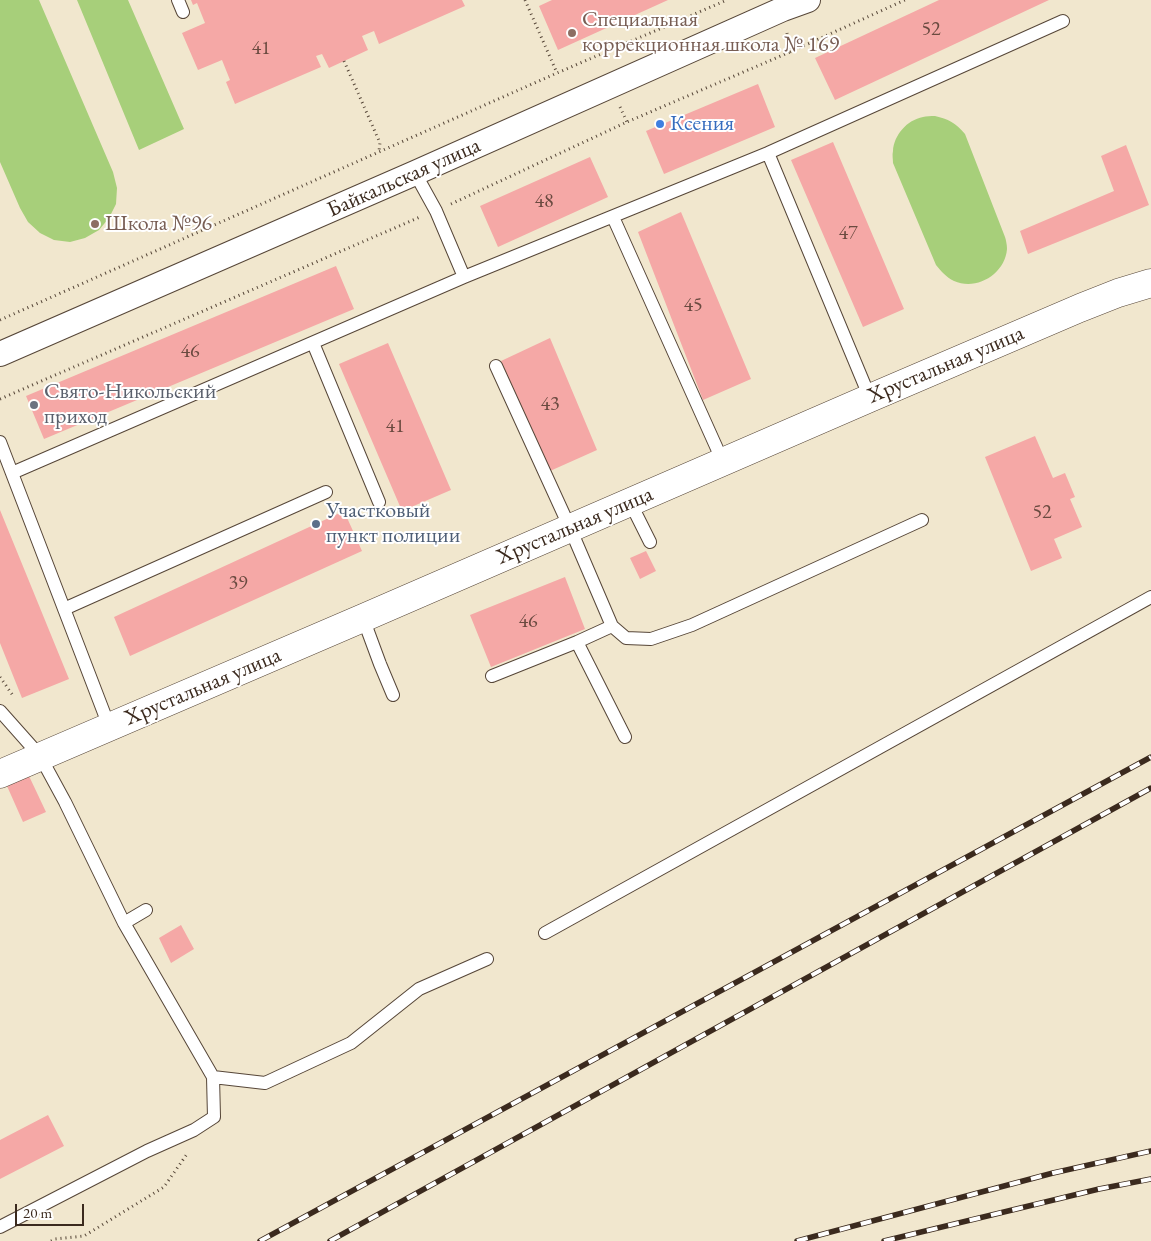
<!DOCTYPE html>
<html>
<head>
<meta charset="utf-8">
<style>
	body { margin:0 }
	#map { position:relative; width:1151px; height:1241px; overflow:hidden; background:#f1e7ce; font-family:"EB Garamond",serif }
	canvas { display:block }
	.scale { position:absolute; left:15px; top:1204px; width:69px; height:22px; box-sizing:border-box; border:2px solid #3b2a1e; border-top:0; padding-left:6px; font-size:15px; line-height:18px; white-space:nowrap; color:#3b2a1e; -webkit-text-stroke:4px #fff; paint-order:stroke }
</style>
</head>
<body>
<div id="map">
<canvas width="1151" height="1241"></canvas>
<div class="scale">20 m</div>
</div>
<script>
const g = document.querySelector('canvas').getContext('2d');
g.lineJoin = 'round';
function fill(path, color) { g.fillStyle = color; g.fill(path, 'evenodd'); }
function strokePath(path, color, width, dash) { g.strokeStyle = color; g.lineWidth = width; g.lineCap = dash ? 'butt' : 'round'; g.setLineDash(dash || []); g.stroke(path); }
function drawText(font, color, halo, rows, align = 'center') {
  g.font = font + ' "EB Garamond",serif'; g.lineWidth = 4; g.setLineDash([]); g.textBaseline = 'middle'; g.strokeStyle = halo; g.fillStyle = color; for (const [text, x, y, turn = 0] of rows) {
    g.save(); g.translate(x, y); g.rotate((+turn || 0) * Math.PI / 180); g.textAlign = isNaN(turn) ? turn : align; if (halo) g.strokeText(text, 0, 0); g.fillText(text, 0, 0); g.restore();
  }
}
const green = new Path2D(`
	M0 0H39L113 172 117 188 116 204 109 218 99 230 85 238 70 242 54 240 40 233 28 222 20 208 0 162Z
	M77 0H128L184 129 139 150Z
	M935 116C948 119 956 123 965 134L1005 237C1006 240 1007 245 1007 249 1005 274 977 291 954 281 946 277 941 271 936 265L893 163C893 159 892 155 893 151 894 135 907 120 923 117 926 116 931 116 935 116Z`);
const building = new Path2D(`
	M191 0H462L465 6 379 44 374 31 362 36 368 50 329 68 322 54 316 56 321 67 235 104 226 82 230 80 222 60 198 70 182 33 205 23 197 3 193 5Z
	M552 0H668L558 50 539 6Z
	M939 0H1049L835 100 815 58Z
	M758 84 775 127 664 174 646 131Z
	M833 142 904 309 863 327 791 160Z
	M1126 145 1149 205 1028 254 1020 231 1114 191 1101 156Z
	M590 157 608 197 498 247 480 206Z
	M681 212 751 379 703 400 638 232Z
	M336 266 354 309 44 439 26 396Z
	M550 338 597 450 550 471 501 361Z
	M388 343 451 490 402 511 339 364Z
	M1035 436 1053 478 1065 473 1075 497 1070 499 1082 527 1054 539 1062 558 1031 571 985 457Z
	M0 510 69 679 22 698 0 643Z
	M344 511 362 551 130 656 114 617Z
	M646 551 656 571 640 579 630 558Z
	M565 577 585 629 491 667 470 615Z
	M29 776 46 812 23 822 7 786Z
	M181 925 194 949 171 963 159 938Z
	M48 1115 64 1146 0 1179V1140Z`);
const path = new Path2D(`
	M525 0 557 73
	M790 52 905 0
	M344 61 380 143 379 151
	M620 107 627 122
	M451 204 627 122 790 52 787 33
	M0 320 557 73 727 0
	M0 399 420 217
	M0 677 14 697
	M51 1241 55 1239 84 1236 164 1187 187 1154`);
const service = new Path2D(`
	M178 0 183 12
	M768 153 870 398
	M415 173 436 211 464 277
	M613 217 723 462
	M313 343 379 502
	M0 442 109 726
	M12 473 464 277 768 153 1063 21
	M630 502 650 542
	M64 609 326 492
	M363 618 380 664 393 695
	M612 626 626 638 651 639 692 625 922 520
	M577 642 625 737
	M492 676 577 642 612 626 570 528 496 366
	M0 711 40 756 65 802 124 923 213 1077 265 1083 351 1043 419 989 487 959
	M124 923 146 910
	M545 933 1151 597
	M0 1227 147 1151 194 1130 214 1117 213 1077`);
const minor = new Path2D(`
	M0 354 415 173 783 9 808 0`);
const tertiary = new Path2D(`
	M0 774 363 618 870 398 1080 308 1118 293 1151 283`);
const rail = new Path2D(`
	M260 1241 1151 757
	M330 1241 1151 788
	M797 1241 1053 1173 1151 1151
	M884 1241 1099 1189 1151 1179`);
const markers = [
	[572,33,5,"#8d6e63"],
	[660,124,5,"#3f7fe0"],
	[95,224,5,"#8d6e63"],
	[34,405,5,"#6b7280"],
	[316,524,5,"#5c6f8a"]
];
const numberNames = [
	["52",931,30],
	["41",261,49],
	["48",544,202],
	["47",848,234],
	["45",693,306],
	["46",190,352],
	["43",550,405],
	["41",395,427],
	["52",1042,513],
	["39",238,584],
	["46",528,622]
];
const educationNames = [
	["Специальная",582,20],
	["коррекционная школа № 169",582,45],
	["Школа №96",105,224]
];
const shopNames = [
	["Ксения",670,124]
];
const streetNames = [
	["Байкальская улица",404,178,-24],
	["Хрустальная улица",946,365,-23],
	["Хрустальная улица",575,526,-23],
	["Хрустальная улица",203,687,-23]
];
const worshipNames = [
	["Свято-Никольский",44,392],
	["приход",44,417]
];
const serviceNames = [
	["Участковый",326,511],
	["пункт полиции",326,536]
];
fill(green, '#a7cf7a');
fill(building, '#f5a8a6');
strokePath(service, '#564638', 14);
strokePath(minor, '#564638', 26);
strokePath(tertiary, '#564638', 29);
strokePath(path, '#564638', 3, [1, 4]);
strokePath(service, '#fff', 12);
strokePath(minor, '#fff', 24);
strokePath(tertiary, '#fff', 28);
strokePath(rail, '#3b2a1e', 5.5);
strokePath(rail, '#fff', 4, [11]);
for (const [x, y, r, color] of markers) { const dot = new Path2D(); dot.arc(x, y, r, 0, 2 * Math.PI); g.fillStyle = color; g.fill(dot); strokePath(dot, '#fff', 2); }
drawText('20px', '#6a4a40', null, numberNames);
drawText('22px', '#785e54', '#fff', educationNames, 'left');
drawText('22px', '#366cbe', '#fff', shopNames, 'left');
drawText('22px', '#3b2a1e', '#fff', streetNames);
drawText('22px', '#5b616d', '#fff', worshipNames, 'left');
drawText('22px', '#4e5e75', '#fff', serviceNames, 'left');
</script>
</body>
</html>
